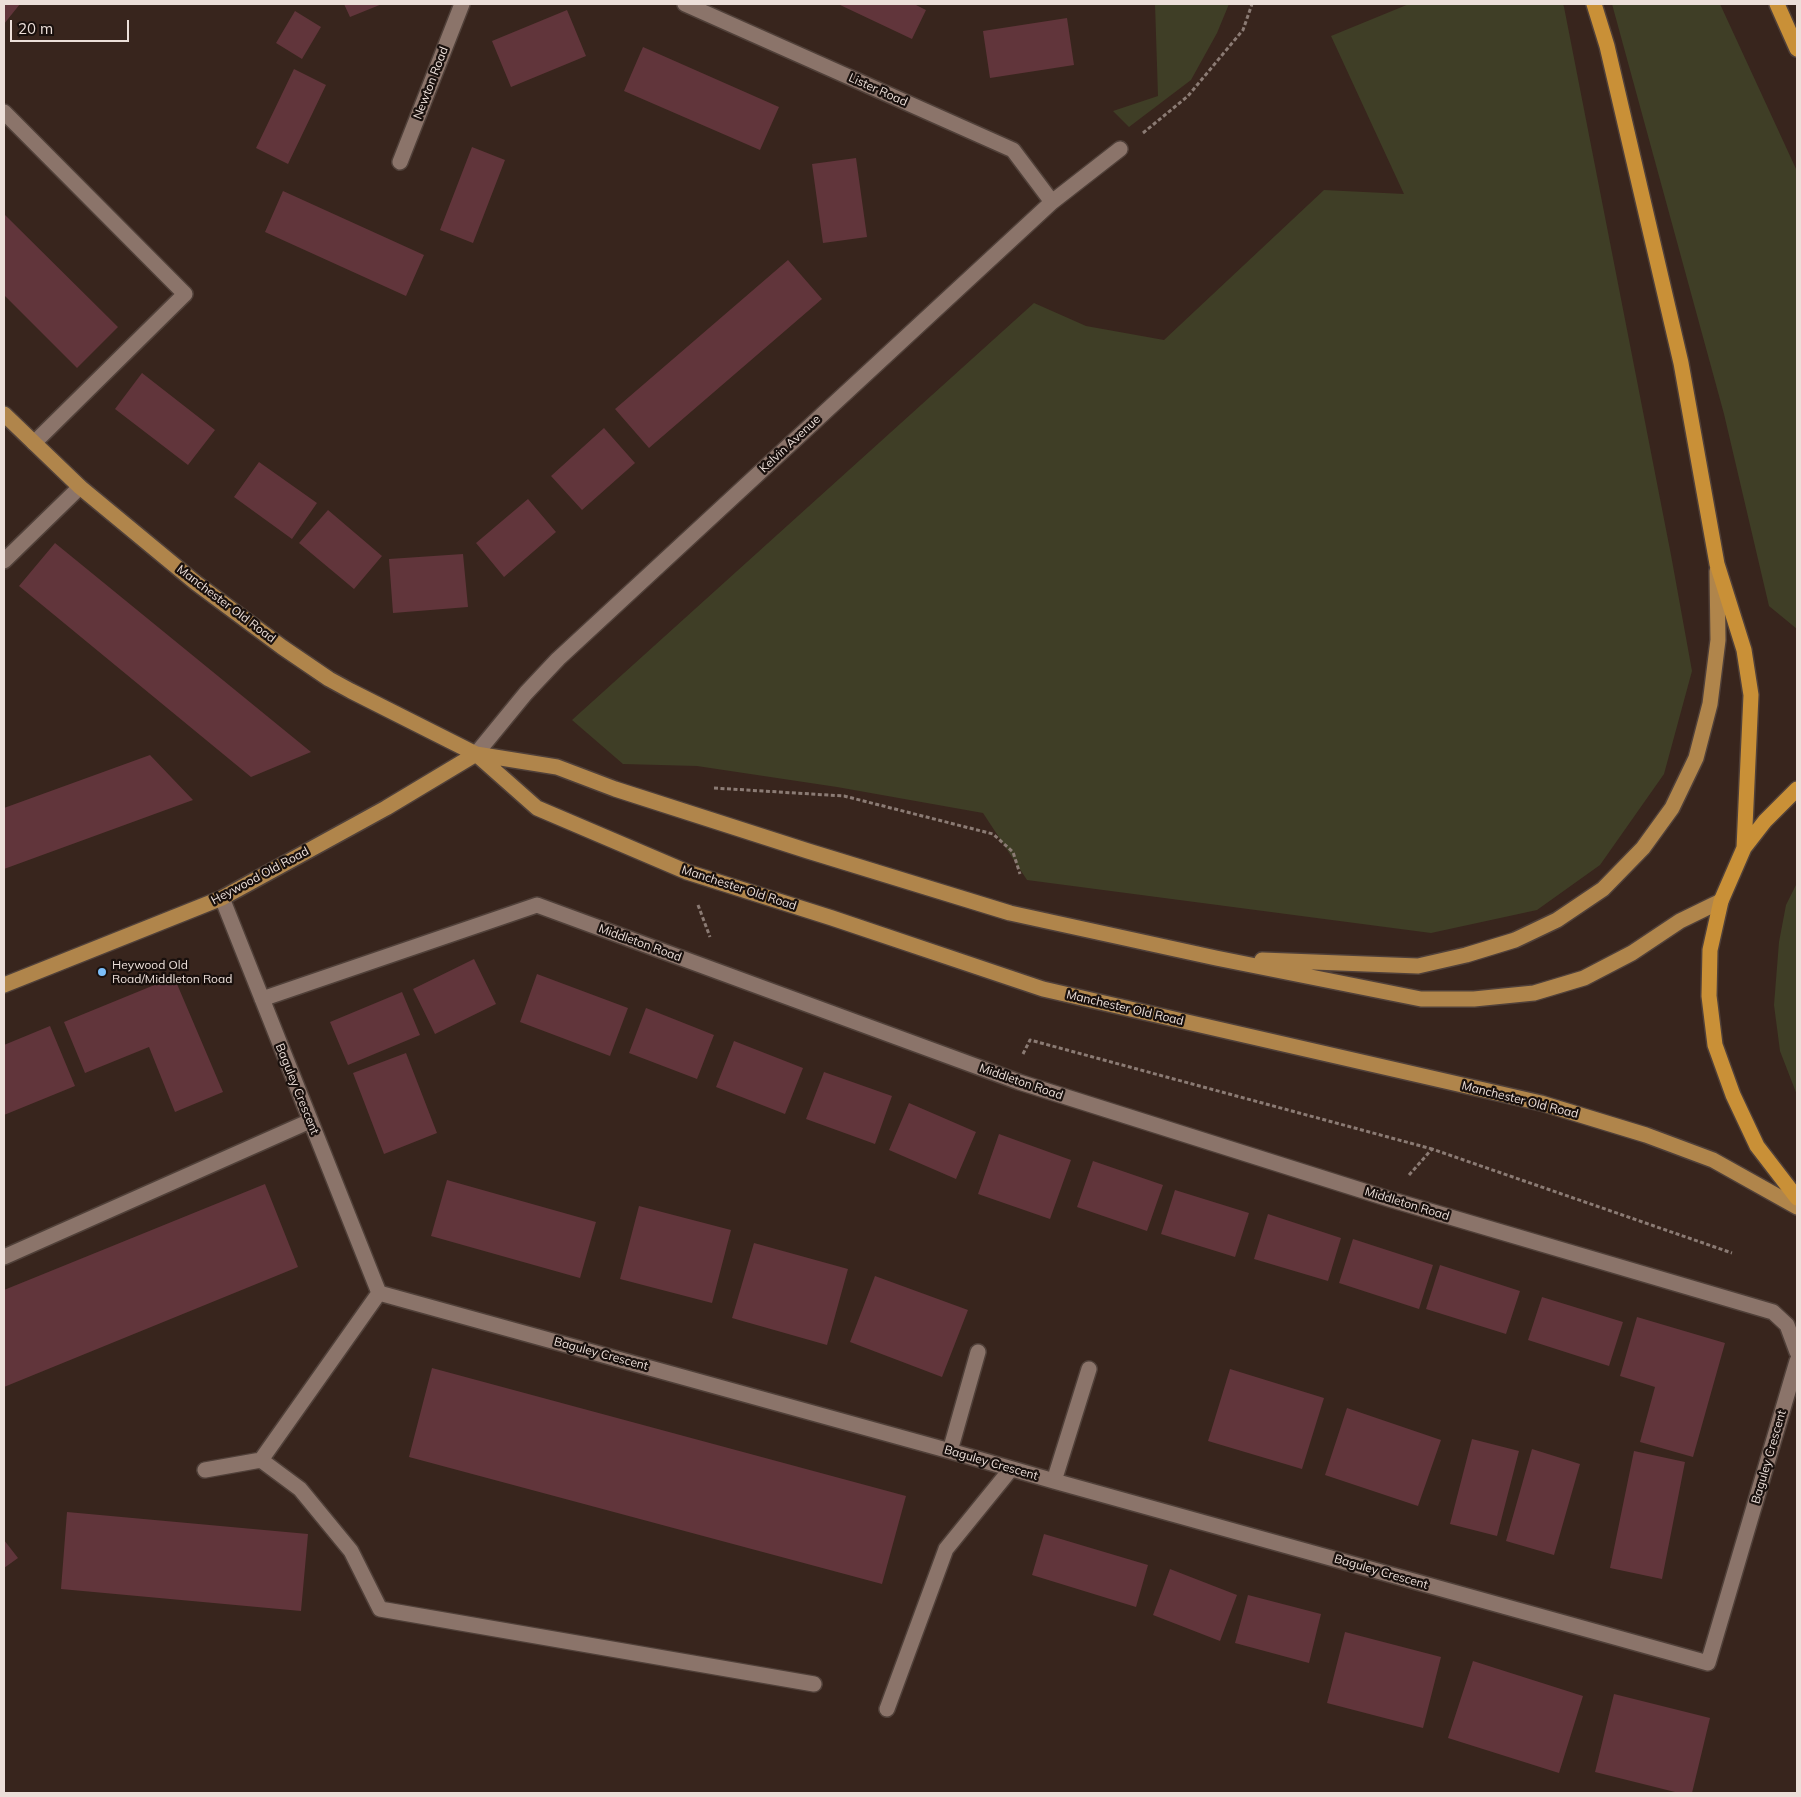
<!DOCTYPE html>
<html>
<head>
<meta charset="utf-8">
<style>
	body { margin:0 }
	#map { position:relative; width:1801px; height:1797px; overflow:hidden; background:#38251d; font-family:Mulish,sans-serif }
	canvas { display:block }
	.frame { position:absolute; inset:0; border:5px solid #ecdfd9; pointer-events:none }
	.scale { position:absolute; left:10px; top:20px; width:119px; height:22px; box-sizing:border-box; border:2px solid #ecdfd9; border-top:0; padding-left:6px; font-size:15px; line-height:18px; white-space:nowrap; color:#ecdfd9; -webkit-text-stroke:4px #19100d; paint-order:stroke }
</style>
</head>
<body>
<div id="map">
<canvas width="1801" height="1797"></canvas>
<div class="frame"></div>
<div class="scale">20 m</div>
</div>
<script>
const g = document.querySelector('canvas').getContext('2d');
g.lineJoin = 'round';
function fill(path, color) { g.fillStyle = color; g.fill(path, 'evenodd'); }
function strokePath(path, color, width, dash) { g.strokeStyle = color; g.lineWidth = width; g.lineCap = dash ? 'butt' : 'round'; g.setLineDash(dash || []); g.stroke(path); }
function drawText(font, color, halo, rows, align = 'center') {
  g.font = font + ' Mulish,sans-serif'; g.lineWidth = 4.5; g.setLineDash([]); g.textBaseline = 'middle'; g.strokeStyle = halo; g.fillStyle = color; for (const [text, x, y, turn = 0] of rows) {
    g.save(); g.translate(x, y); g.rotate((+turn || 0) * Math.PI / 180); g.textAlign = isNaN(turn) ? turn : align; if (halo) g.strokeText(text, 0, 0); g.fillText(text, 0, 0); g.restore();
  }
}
const green = new Path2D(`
	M1155 4H1229L1217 33 1191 80 1129 127 1113 111 1158 96Z
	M1409 4H1563L1564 7 1671 555 1692 671 1664 774 1600 865 1537 910 1431 933 1027 880 983 813 837 787 697 766 623 764 572 720 1034 303 1086 326 1164 340 1324 190 1404 194 1331 36Z
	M1612 4H1720L1797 171V629L1769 606 1724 414Z
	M1797 883V1095L1780 1051 1774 1005 1779 942 1786 905Z`);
const building = new Path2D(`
	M4 4H20L4 24Z
	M344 4H382L350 17Z
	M838 4H914L926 10 912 39Z
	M567 10 586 56 511 87 492 41Z
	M295 11 321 27 302 59 276 43Z
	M1067 18 1074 65 990 78 983 31Z
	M643 47 779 107 760 150 624 91Z
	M294 69 326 85 288 164 256 148Z
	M472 147 505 160 473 243 440 230Z
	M856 158 867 237 823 243 812 164Z
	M283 191 424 255 406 296 265 232Z
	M4 214 118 327 77 368 4 295Z
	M788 260 822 299 649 448 615 409Z
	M142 373 215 430 188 465 115 409Z
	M604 428 635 463 582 510 551 476Z
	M259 462 317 503 292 539 234 497Z
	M528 499 556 532 504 577 476 543Z
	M328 510 382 556 354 589 299 543Z
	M55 543 311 752 251 777 19 586Z
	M463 554 468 607 393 613 389 559Z
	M150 755 193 800 4 869V808Z
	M474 959 496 1004 435 1034 413 989Z
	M537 974 628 1008 610 1056 520 1022Z
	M174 977 223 1092 175 1112 149 1047 85 1073 64 1022Z
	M402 992 420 1035 348 1065 330 1022Z
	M646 1008 714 1035 697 1079 629 1053Z
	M50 1026 75 1086 4 1115V1045Z
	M734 1041 803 1068 785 1114 716 1087Z
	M406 1053 437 1133 384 1154 353 1073Z
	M824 1072 892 1096 875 1144 806 1119Z
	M909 1103 976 1132 956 1179 889 1150Z
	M999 1134 1071 1160 1050 1219 978 1194Z
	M1093 1161 1163 1185 1147 1231 1077 1207Z
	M447 1180 596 1222 580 1278 431 1236Z
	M265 1184 298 1267 4 1387V1290Z
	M1175 1190 1249 1213 1235 1257 1161 1234Z
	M639 1206 731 1230 712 1303 620 1279Z
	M1268 1214 1341 1238 1328 1281 1254 1259Z
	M1353 1239 1433 1265 1419 1309 1339 1283Z
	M754 1243 848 1269 827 1345 732 1318Z
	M1440 1265 1520 1291 1506 1334 1426 1309Z
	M875 1276 968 1310 942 1377 850 1342Z
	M1542 1297 1623 1322 1609 1366 1528 1340Z
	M1637 1317 1725 1343 1693 1457 1640 1442 1655 1387 1620 1376Z
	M432 1368 906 1496 882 1584 409 1457Z
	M1230 1369 1324 1398 1302 1469 1208 1441Z
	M1347 1408 1441 1440 1418 1506 1325 1475Z
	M1472 1439 1519 1451 1497 1536 1450 1524Z
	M1532 1449 1580 1464 1554 1555 1506 1541Z
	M1634 1451 1685 1462 1662 1579 1610 1568Z
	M67 1512 308 1534 301 1611 61 1589Z
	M1044 1534 1148 1565 1136 1607 1032 1575Z
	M4 1540 18 1558 4 1568Z
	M1170 1569 1237 1595 1220 1641 1153 1615Z
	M1248 1595 1321 1614 1309 1663 1235 1643Z
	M1345 1632 1441 1657 1423 1728 1327 1703Z
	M1473 1661 1583 1696 1559 1773 1448 1738Z
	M1614 1694 1710 1718 1692 1793H1679L1595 1772Z`);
const path = new Path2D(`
	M1143 133 1188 96 1243 30 1252 4
	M714 788 844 796 993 834 1013 852 1020 874
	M698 905 710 937
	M1023 1054 1030 1040 1432 1149
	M1409 1175 1432 1149 1732 1253`);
const minor = new Path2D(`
	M685 4 1013 150 1052 202
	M4 112 185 294 34 443
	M400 162 462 4
	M4 561 80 487
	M476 754 526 693 558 659 1052 202 1120 149
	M222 898 379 1293 950 1451 1054 1481 1708 1663 1797 1361
	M262 999 537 905 1019 1082 1389 1199 1773 1312 1787 1325 1797 1352
	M4 1257 310 1121
	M379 1293 261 1460 300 1489 351 1551 380 1609 814 1684
	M950 1451 978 1352
	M205 1470 261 1460
	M1054 1481 1089 1369
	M887 1709 946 1549 1011 1469`);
const major = new Path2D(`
	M4 414 80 487 196 583 282 647 329 679 351 691 476 754 537 808 687 872 832 918 1043 989 1541 1103 1646 1135 1713 1160 1797 1207
	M476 754 557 767 615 789 808 851 1010 913 1216 958 1421 999H1474L1534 993 1584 978 1632 953 1680 921 1721 901
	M1262 960 1418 966 1466 955 1515 940 1557 920 1603 889 1643 848 1672 808 1696 758 1710 704 1718 640 1717 571
	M4 985 222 898 386 808 476 754`);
const highway = new Path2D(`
	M1594 4 1607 46 1681 363 1717 564 1744 650 1751 695 1744 848
	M1777 4 1797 49
	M1797 789 1765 821 1744 848 1721 901 1710 950 1709 996 1715 1045 1733 1095 1757 1146 1797 1198`);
const markers = [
	[102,972,5,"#7cbef9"]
];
const streetNames = [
	["Newton Road",431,83,-69],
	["Lister Road",878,90,24],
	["Kelvin Avenue",790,444,-43],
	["Manchester Old Road",226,604,37],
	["Heywood Old Road",260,876,-28],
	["Manchester Old Road",739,888,18],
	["Middleton Road",640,943,20],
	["Manchester Old Road",1125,1008,13],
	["Middleton Road",1021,1082,19],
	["Baguley Crescent",297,1089,68],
	["Manchester Old Road",1520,1100,14],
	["Middleton Road",1407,1204,17],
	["Baguley Crescent",601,1354,15],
	["Baguley Crescent",1769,1457,-74],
	["Baguley Crescent",991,1463,16],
	["Baguley Crescent",1381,1572,16]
];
const poiNames = [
	["Heywood Old",112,965],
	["Road/Middleton Road",112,979]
];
fill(green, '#3f3e26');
fill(building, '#61353b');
strokePath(minor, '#504039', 18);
strokePath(major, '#504039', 18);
strokePath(highway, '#504039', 18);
strokePath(path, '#8b7b74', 3, [4, 2.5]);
strokePath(minor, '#8b746a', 15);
strokePath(major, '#b0854b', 15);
strokePath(highway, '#c99037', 15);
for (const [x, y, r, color] of markers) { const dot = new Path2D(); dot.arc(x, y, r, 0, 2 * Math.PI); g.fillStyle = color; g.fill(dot); strokePath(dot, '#19100d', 2); }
drawText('12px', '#ecdfd9', '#19100d', streetNames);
drawText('12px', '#ecdfd9', '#19100d', poiNames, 'left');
</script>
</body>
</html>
